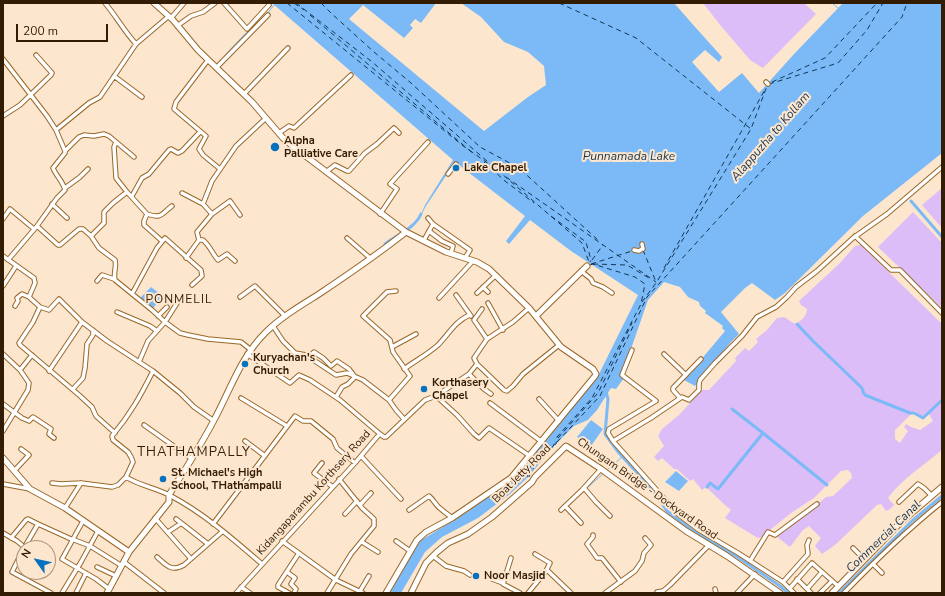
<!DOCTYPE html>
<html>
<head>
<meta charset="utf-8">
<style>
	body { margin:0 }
	#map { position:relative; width:945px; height:596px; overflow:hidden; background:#fde6ce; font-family:"Nunito Sans",sans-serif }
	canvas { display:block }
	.frame { position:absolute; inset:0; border:4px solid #321d04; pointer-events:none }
	.north { position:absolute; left:16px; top:540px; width:40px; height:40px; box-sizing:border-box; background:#fde6ce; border:1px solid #ac967d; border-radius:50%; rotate:303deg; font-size:11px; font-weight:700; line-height:16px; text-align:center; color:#321d04 }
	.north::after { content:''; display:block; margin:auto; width:14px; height:18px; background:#0671bc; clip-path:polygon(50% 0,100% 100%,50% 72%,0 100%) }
	.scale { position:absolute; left:16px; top:24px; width:92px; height:18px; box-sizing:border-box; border:2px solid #321d04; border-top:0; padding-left:5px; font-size:12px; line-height:14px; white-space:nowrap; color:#321d04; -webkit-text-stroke:3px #fde6ce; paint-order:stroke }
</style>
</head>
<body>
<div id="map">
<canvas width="945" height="596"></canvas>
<div class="frame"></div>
<div class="north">N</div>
<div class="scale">200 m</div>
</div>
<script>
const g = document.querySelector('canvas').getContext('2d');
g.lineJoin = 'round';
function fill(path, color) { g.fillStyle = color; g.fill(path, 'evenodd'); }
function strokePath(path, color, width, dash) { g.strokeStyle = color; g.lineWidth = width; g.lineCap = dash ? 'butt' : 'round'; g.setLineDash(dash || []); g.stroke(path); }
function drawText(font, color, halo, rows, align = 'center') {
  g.font = font + ' "Nunito Sans",sans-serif'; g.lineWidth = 4; g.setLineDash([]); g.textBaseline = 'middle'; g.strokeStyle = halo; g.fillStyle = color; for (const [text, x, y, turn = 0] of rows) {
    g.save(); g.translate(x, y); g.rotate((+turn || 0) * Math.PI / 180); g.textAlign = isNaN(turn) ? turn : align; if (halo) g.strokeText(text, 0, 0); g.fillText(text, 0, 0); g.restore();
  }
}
const green = new Path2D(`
	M703 3H804L816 14 763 68 750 60 721 26Z
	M942 188V228L922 205Z
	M913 212 942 243V308L878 247Z
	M861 245 942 324V450C923 466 903 478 888 498L894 505 890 509 886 511 881 504 877 505 835 545 822 554 815 546 821 538 809 526 803 530 790 547 776 536 806 514 826 497 833 496 852 478 851 473 848 470 841 471 814 498 791 513 760 538 756 537 725 518 731 510 725 505 706 487 702 490 693 479 690 481 677 469H674L662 458 658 461 654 457 664 446 658 436 662 429 679 415 702 390H709L736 361 735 358 745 348 749 351 758 342 756 339 767 330 777 318 784 317 795 324C801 321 807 316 807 309L801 305 799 301 840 263 855 246ZM915 411 924 419 929 414 933 421 920 430 911 427 906 424 904 427 908 431 900 443 895 439V430C902 424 907 417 915 411Z`);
const water = new Path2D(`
	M272 3H436L421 23 415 19 410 25 413 28 404 38 363 5 349 19 484 131 528 97 546 85 544 66 528 52 504 42 481 17 461 3H674L696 28 722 57 719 62 705 50 692 62 719 92 742 73 759 93 794 54 843 3H942V153L863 216 785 293 775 300 752 283 745 288 721 312 739 334 731 342 695 386 684 380 725 331 722 328 723 326 705 313 706 311 700 306 699 302 688 297 680 287 664 282 648 300 624 369V378L616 389 611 388 597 410 588 420 574 426 556 444 528 477 510 494 478 518 442 537 425 552 401 593H390L398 577 420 541 470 510 512 479 572 408 598 376 638 295 571 251 530 220 509 244 506 241 525 216 455 162 426 206 418 221 425 205 453 160Z
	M151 287 163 296 153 308 140 298Z
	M591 420 603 429 591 446 577 437Z
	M676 471 688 481 679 491 665 482Z`);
const stream = new Path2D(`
	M832 3 838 8
	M267 14 274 5
	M226 54 243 36 260 20
	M607 470 622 457
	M588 487 603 474`);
const canal = new Path2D(`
	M911 201 942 237
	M385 244C397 235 415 228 421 214
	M797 324 813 341 861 387 863 390V392L865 395 910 413H914L923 418 942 400
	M606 392 608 399 605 434 619 453 652 489 667 511 693 531 736 556 780 586 788 593
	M763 433 827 485
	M707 487 710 483 718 489 763 433 732 409
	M839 593 912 521 942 496`);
const ferry = new Path2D(`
	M287 3 462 145 496 169
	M294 3 304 10
	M296 3 371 61 582 243 589 262 588 263
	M321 3 332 14 374 52 411 83 480 147 519 168 599 241
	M559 3 636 38 751 129
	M310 15 475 155
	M772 82 825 58 877 3
	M769 84 838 63 867 30 883 3
	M484 162 505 181 534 203
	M506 177 656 282
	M551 216 586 242 591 260 590 262
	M643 250 656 282
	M592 260 603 245
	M591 264 632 251
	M593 264 627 265 649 278
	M664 268 766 88
	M642 302 656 283 751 129 767 86
	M558 438 598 393 632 323
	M557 442 600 396 647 297 902 17 907 3
	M545 451 551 445
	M528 477 526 472 550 445 556 444 557 437 592 398 641 304 645 284 635 277 593 264 590 265
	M529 477 532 470 554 445`);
const street = new Path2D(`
	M105 3C116 16 124 31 136 44
	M224 3 247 29 269 5
	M171 18 184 3
	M177 26 191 16 203 12 215 3
	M3 59 47 116 56 130 65 151V153L53 168C56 176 63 181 65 190L57 198 37 226
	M208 60 176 102 174 109 206 136 199 149 203 155 220 169
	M216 68 268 15
	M114 76 142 97
	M766 82 768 84
	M244 94 288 48
	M3 116 20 105 51 75 52 73 36 55
	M56 130 89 103 100 97 136 44 169 16
	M279 133 289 126 294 128 351 75
	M116 142 114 147 116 178 127 192
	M65 151 79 137 84 135 94 136 104 134 109 136 134 157
	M326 172 335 165 347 171H349L365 153 377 144 394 128 399 133
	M448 174 456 164
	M65 188 80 177 88 169
	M182 193 203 204 212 214 197 232 199 240 186 258
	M132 196 142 178 149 174 169 150 171 149 178 153 182 151 200 132
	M52 204 67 218
	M203 204 212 181 236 146 266 118
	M147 214C162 219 161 214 172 206
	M212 214 230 201 240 215
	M380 214 397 189 390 184 428 142
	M428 218 433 224
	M3 219 10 209 34 229
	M429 231 442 241 453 246 451 253
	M91 236 104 223V212L113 203 127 192 147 214 144 221V225L162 241
	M855 236 891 270H900L942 313
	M347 238 370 258
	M199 240H203C210 246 212 253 218 260L227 254 235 261
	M424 240 433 224 470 250 465 258
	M642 244 643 249
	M634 250 639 251 642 249
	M3 256 34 278 35 283 29 297 40 307 49 310 59 299 82 322 107 341 153 371 180 393 194 407 214 421
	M8 260 37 226 58 245H60L79 229H83L91 236 99 248 115 260C117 266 113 273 115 280L152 310 165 322 180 333 188 335 208 339 241 342 251 350
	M581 271 591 279 593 283 603 287 612 293
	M97 281 102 275 114 279
	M3 286 16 266
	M483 287 488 292
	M477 293 496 275
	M132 294 157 248 165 238 201 270 202 276 192 285
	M456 295 471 316
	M240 297 255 286 285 316
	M439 298 473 261
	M179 300 191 298
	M488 303 503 330
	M15 306 18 301 17 298 22 294 29 297
	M40 307 33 322 19 343 20 345 79 395 92 407 96 416 115 433
	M482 309 474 320 487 339
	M117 312 150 326 157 331
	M158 316 167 307
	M273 326 283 341 295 353 306 355 336 375 347 373 363 380 389 400 396 410 404 419
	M392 347 416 334
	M632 350 622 375 656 401 609 429 608 433 613 441 678 514 699 530 738 553 783 582 794 593
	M3 354 20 370
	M247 354 290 383 299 375 310 380 340 400 380 434
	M664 354 686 375
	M309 357 314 352 323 358 331 366 337 361 349 369 355 377 348 384 342 387 336 397
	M139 362 148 341 165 322 179 300 172 297
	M477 364 504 390 507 391 513 386 523 374 559 345
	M404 369C415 361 428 354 438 345 448 335 456 320 470 315
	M49 371 82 322
	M469 374 484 389 491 394
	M73 389 83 378 85 368 87 344 93 335V330
	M436 396 457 415 474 434 479 438 489 428 530 456
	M241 398 287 426
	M680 398 673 390V388L701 359
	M539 399 559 421
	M389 400 410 376 393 352 390 340 363 316 387 292 396 291
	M490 403 542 442
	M3 404 22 418 29 421 33 417 51 429 49 434 54 438
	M144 425 192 459
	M3 431 28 390 29 383 20 370 32 355
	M245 441 265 456
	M613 441 651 418 682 397 689 400 699 390V384L700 380 715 363 742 336 757 317 776 307 787 297 796 287 817 271 853 238 887 214 942 167
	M361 456 401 499
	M322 463 314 473 333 487
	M14 471 29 455 21 449
	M126 477C140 486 157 488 171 496 205 514 234 540 262 564
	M52 483 61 484 81 483 112 487 118 485 126 477 133 462 131 457 128 452 113 440 112 436C130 415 141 395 153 371
	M3 484 30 489
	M584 488 596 502 610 516
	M899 502 918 484 924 488 932 496
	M360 505 371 493
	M566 507 581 523
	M65 508 81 483
	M409 510 429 496C434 500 436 506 441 509 445 513 448 514 452 518
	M561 510 582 490 601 469
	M345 514 357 501
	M155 518 191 559
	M176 519 208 544
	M213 524 295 416 303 421H311L333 439 337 448 355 463
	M168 532 180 524
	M3 533 17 541 24 547
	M593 535V537L587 544 597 558H602L621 582
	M11 538 26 520 28 519 38 524
	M282 541 336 580 363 593
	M396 541 410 551
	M362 542 378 552
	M24 548 38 524 71 539H73L83 521
	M24 548 12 572 51 593
	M853 548 864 559
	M535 554 550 563 546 571
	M433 556 446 566 464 571 470 575
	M157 557C167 566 171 572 184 565L223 531
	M511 558 503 584 520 593
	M750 561 768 532 775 535 817 504
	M124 562 164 593
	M873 564 882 573
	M97 567 116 576
	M287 572 295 578 291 584 296 589 294 593
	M492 579 503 583
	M797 579 811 593
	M783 582 808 554 807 545 809 540
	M241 587 250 593
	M790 588 812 563 838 586
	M109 589 96 579 62 559 72 541V539L90 546 122 566
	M715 589 716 593
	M807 589 822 572
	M360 591 369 576
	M657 592 663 591 670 585 709 545
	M62 593 81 562 98 531
	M76 593 86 573
	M236 593 355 463 377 437 380 434 384 437H386L425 400 436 396 469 374 477 364 474 358 487 339 513 322 529 308
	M289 593 278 587V585L299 553
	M327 593 351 554 374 526V519L362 508 339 479
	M528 593 547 570 571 593
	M605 593 635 571 642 561 644 553 651 545 645 538
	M737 593 755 574
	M820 593 832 581
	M844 593C875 561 907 530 942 502`);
const secondary = new Path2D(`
	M154 3 173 20 198 50 252 102 283 138 295 148 406 232 446 252 477 262 489 269 529 308 561 347 593 369 596 374 595 376 511 478 452 518 426 532 417 540 386 593
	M536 316 587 266
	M3 458 30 489 65 508 129 552
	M107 593 129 552 169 502V495C184 471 200 447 213 422 230 391 240 358 265 333 281 317 300 306 319 294 349 274 378 254 406 232
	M411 593 426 563 437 552 448 543 468 534 492 517 532 482 535 477 566 446 601 469 686 531 727 556 780 593
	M832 593 901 522 942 487`);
const markers = [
	[275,147,5,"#0671bc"],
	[456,168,4,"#0671bc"],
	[245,364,4,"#0671bc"],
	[424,389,4,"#0671bc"],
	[163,479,4,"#0671bc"],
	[476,576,4,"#0671bc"]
];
const poiNames = [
	["Alpha",284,141],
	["Palliative Care",284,154],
	["Lake Chapel",464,168],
	["Kuryachan's",253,358],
	["Church",253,371],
	["Korthasery",432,383],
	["Chapel",432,396],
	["St. Michael's High",171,473],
	["School, THathampalli",171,486],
	["Noor Masjid",484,576]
];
const streetNames = [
	["Boat Jetty Road",522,474,-45],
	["Chungam Bridge - Dockyard Road",647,489,35],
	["Kidangaparambu Korthsery Road",314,493,-48]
];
const waterNames = [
	["Alappuzha to Kollam",771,137,-49],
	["Punnamada Lake",629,157],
	["Commercial Canal",884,537,-44]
];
const neighbourhoodNames = [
	["PONMELIL",179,300]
];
const quarterNames = [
	["THATHAMPALLY",194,453]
];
fill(green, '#dcbdf8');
fill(water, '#7bbaf7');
strokePath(stream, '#7bbaf7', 1);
strokePath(canal, '#7bbaf7', 3);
strokePath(ferry, '#143654', 1, [5, 4]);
strokePath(street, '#996729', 5.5);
strokePath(secondary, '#996729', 7);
strokePath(street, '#fff', 3.5);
strokePath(secondary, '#fff', 5);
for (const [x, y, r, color] of markers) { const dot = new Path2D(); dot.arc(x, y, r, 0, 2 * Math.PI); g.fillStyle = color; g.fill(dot); strokePath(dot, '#fde6ce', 1.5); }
drawText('bold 11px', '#321d04', '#fde6ce', poiNames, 'left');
drawText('11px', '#321d04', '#fde6ce', streetNames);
drawText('italic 12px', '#143654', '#fde6ce', waterNames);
g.letterSpacing = '1px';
drawText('12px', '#321d04', '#fde6ce', neighbourhoodNames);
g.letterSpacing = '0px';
g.letterSpacing = '1px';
drawText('13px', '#321d04', '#fde6ce', quarterNames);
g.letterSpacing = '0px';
</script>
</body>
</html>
